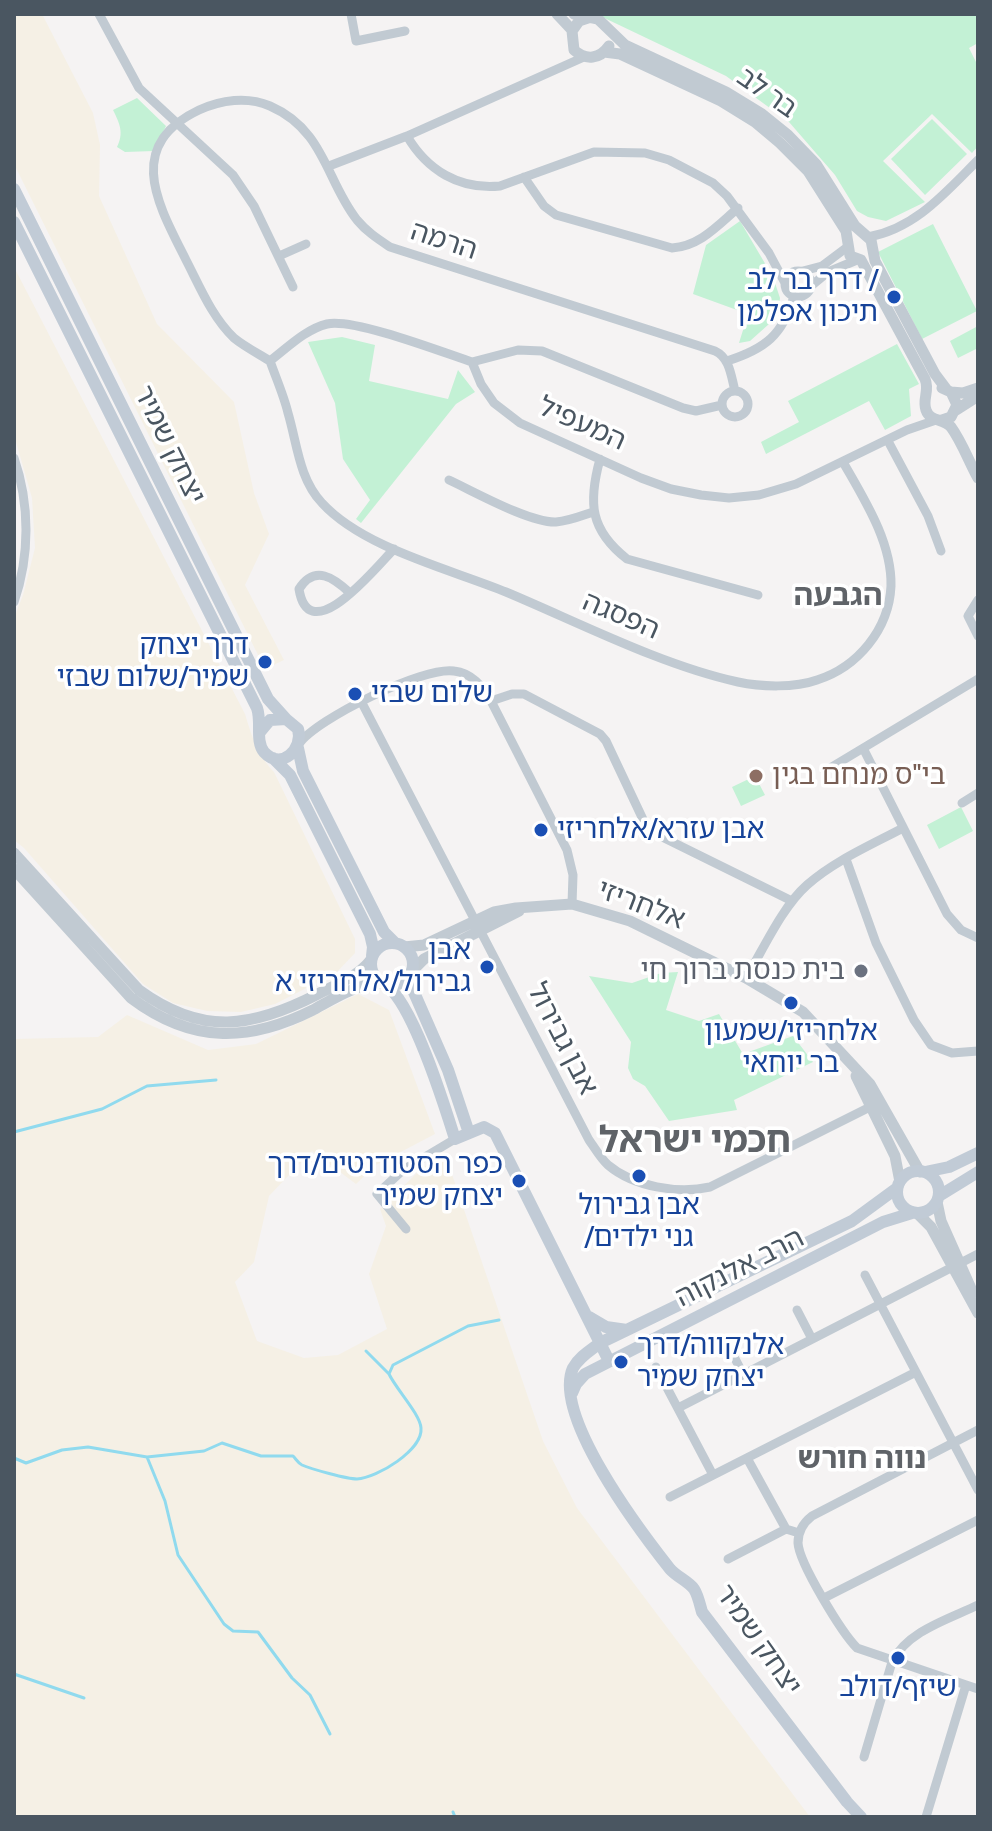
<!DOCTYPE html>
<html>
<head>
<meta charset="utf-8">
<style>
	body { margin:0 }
	#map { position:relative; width:992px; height:1831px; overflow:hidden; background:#f5f3f3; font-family:Cabin,sans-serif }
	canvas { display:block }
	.frame { position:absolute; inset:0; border:16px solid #4a5661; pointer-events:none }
</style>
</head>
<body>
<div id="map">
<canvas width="992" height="1831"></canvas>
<div class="frame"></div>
</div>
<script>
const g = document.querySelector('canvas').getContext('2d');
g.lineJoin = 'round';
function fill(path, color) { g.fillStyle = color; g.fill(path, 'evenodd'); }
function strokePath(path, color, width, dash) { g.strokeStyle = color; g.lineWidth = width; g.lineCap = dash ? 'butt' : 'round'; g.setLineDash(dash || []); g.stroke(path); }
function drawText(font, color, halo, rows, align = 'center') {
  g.font = font + ' Cabin,"Noto Sans Hebrew",sans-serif'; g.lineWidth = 7; g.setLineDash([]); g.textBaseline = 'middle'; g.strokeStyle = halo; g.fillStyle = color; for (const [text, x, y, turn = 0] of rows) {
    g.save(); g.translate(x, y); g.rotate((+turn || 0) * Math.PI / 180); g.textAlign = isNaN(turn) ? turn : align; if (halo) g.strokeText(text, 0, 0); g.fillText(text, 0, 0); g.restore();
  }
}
const green = new Path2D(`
	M596 14H978V43L969 48 978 66V146L972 153 932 114 883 161 925 202 886 221 868 217 857 211 835 175 789 122 726 76Z
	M137 98 166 126 154 151 125 152 117 147C124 133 120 124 113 110Z
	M932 119 967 154 925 195 891 159Z
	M740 221 773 277 780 298 778 316 750 341 739 343 748 314 693 294 706 245Z
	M933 224 977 311 922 339 878 252Z
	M978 326V348L958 358 950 341Z
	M342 337 375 345 369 381 448 399 458 370 475 392 456 404 361 523 356 519 370 500 343 459 335 403 308 342Z
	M897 344 919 384 909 389 911 416 885 430 869 401 766 454 761 442 799 422 788 401Z
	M755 776 765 795 741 806 732 787Z
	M961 807 973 831 939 849 927 825Z
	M678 972 666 1010 699 1021 719 1014 743 1054 793 1036 813 1062 734 1100 737 1110 669 1121 645 1086 633 1079 628 1068 631 1042 589 976 632 983 661 973Z`);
const sand = new Path2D(`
	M14 14H42L93 113 100 145 99 196 157 324 234 402 254 493 269 534 245 585 284 660 265 669 14 164Z
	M14 267 245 714C252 737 257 754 274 772L355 939V953L336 973 275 1004 241 1012 207 1011 173 1003 143 984 24 848 14 840V618L23 595 35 548 32 498 14 435Z
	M358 994 389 1010 435 1134 376 1165 356 1184 312 1151 269 1196 254 1262 235 1282 257 1341 304 1358 338 1355 387 1329 369 1274 386 1226 380 1209 418 1172 444 1151 543 1441 577 1508 810 1817H14V1039L98 1037 127 1015 208 1050 256 1044Z`);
const stream = new Path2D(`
	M14 1132 102 1109 147 1086 216 1080
	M366 1351 389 1374
	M147 1457 165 1501 178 1555 224 1624 233 1631 258 1632 292 1678 310 1695 330 1734
	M14 1458 26 1463 62 1450 88 1447 147 1457 204 1451 222 1443 261 1456H293C296 1459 298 1463 302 1465 311 1469 347 1479 357 1479 377 1478 423 1450 421 1428 420 1414 396 1389 389 1374L393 1365 468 1326 499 1320
	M14 1674 84 1698
	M453 1812 455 1817`);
const minor = new Path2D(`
	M99 14 139 88 233 175 254 206 293 287
	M351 14 356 41 405 31
	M407 136C427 170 459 190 500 186L594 152 645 153 669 160 713 183 727 196 769 253 785 283
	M329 166 407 136 584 57
	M524 177 544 206 556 215 672 248C700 246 717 226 738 208
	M868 237C915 229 946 192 978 160
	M279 256 306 244
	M785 284a13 13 0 1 1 26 0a13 13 0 1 1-26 0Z
	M803 271 822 266 846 248
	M811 286 828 272 857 260
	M270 361C259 354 245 347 234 338 212 317 200 287 186 260 159 206 123 146 199 110 221 100 247 96 270 106 325 130 326 181 357 220 367 232 378 239 390 247L715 351C730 358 731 376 735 391
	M270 361C276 378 284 396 288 413 297 443 299 479 322 503 363 548 450 569 506 592 580 623 661 665 738 682 761 687 795 688 817 680 858 667 889 629 891 586 892 542 864 499 843 462
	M270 361C287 348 306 329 327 324 354 318 442 352 472 362L481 384 494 403 520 423 641 478 671 489 701 495 729 498 759 495 796 484 907 430 936 420
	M727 361C765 349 783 335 794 296
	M472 362 518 350 542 351 683 408 696 411 722 405
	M722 404a13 13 0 1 1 26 0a13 13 0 1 1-26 0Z
	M888 441 928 516 941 551
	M14 458C30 504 30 556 14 602
	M600 459C588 503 590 530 627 559L758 595
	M449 480C475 492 530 523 556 522 569 521 581 516 593 512
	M350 593C334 578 315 564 299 589 309 652 378 565 394 549
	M978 600 968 616 978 636
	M491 701 512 694H524L600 734 606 741 648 830 792 901
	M362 703 589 1140C595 1148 600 1158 608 1165 634 1187 678 1194 710 1187L876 1104
	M299 744C316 719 424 666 454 671 472 673 482 686 491 701L567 850 573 875 572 904
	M864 750 947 914 961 930 978 938
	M825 771 978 679
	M962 803 978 793
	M846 859 876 943 914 1020 931 1045 952 1053 978 1051
	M746 978C763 950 782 907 807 885 834 861 871 845 903 828
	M406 1229 377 1194 403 1170 455 1139
	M865 1275 978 1490
	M797 1310 812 1339
	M729 1347 743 1374
	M656 1367 713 1475
	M678 1408 978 1254
	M978 1430 812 1516C803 1523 798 1531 798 1543 799 1563 842 1633 857 1648L978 1689
	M747 1458 786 1529 799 1533
	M670 1497 916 1372
	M728 1559 786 1529
	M824 1598 978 1520
	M864 1757 892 1662C907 1631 949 1619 978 1605
	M926 1817 966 1685`);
const tertiary = new Path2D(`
	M557 14 572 30
	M574 14 598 19 625 45 726 92 762 114 788 135 816 164 855 226 871 240 875 261 935 374 947 390
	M588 18 579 21 572 31 574 50C586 61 600 59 609 46
	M604 52 620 54 721 101 755 122 780 143 808 171 846 231 850 256 861 260
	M861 260 925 379C930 391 922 399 926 410 930 422 943 418 951 427 962 442 969 462 978 478
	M942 388 951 392 957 405 951 417 942 420
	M951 392 963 393 978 388
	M956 410 978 396
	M14 853 139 990C202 1036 252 1028 318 994 337 984 357 977 370 961
	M14 869 131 998C191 1043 247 1043 313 1010 335 998 356 984 382 983
	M404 947 424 945 494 912 516 908 572 904 630 921 746 978 803 1012 870 1084 920 1172
	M412 971 424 959 519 911
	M856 1076 895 1156 900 1182
	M937 1202 941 1221 973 1293
	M918 1214 931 1227 978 1313`);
const secondary = new Path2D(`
	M14 189 268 699 286 719
	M14 222 257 708C262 722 255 741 264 752 281 771 304 749 298 729L286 719 270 720 260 732
	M298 748 303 771 384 932 395 943
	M273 758 290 775 370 934 373 947 372 956
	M371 964a21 21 0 1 1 42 0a21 21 0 1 1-42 0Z
	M411 974 413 990 448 1070 469 1133
	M385 984C413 1003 444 1104 455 1139L484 1127 495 1133 609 1361
	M897 1192a21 21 0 1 1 42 0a21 21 0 1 1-42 0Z
	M925 1172 949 1167 978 1153
	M939 1196 978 1172
	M589 1317 606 1327 627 1330
	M572 1393 576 1384 585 1374 883 1222 912 1213
	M861 1817 847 1802 702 1612C700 1605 698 1595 694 1589 688 1581 677 1577 670 1569 640 1531 552 1415 573 1368 579 1357 591 1350 600 1343L852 1221 897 1188`);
const markers = [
	[894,297,8,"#1a4fb4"],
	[265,662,8,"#1a4fb4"],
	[355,694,8,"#1a4fb4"],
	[756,776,8,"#8d6e63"],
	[541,830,8,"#1a4fb4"],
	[487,967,8,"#1a4fb4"],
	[861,971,8,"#6b7280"],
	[791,1003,8,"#1a4fb4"],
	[639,1176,8,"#1a4fb4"],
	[519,1181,8,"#1a4fb4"],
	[621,1362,8,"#1a4fb4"],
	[898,1658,8,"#1a4fb4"]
];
const streetNames = [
	["בר לב",767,93,35],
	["הרמה",444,241,18],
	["המעפיל",582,424,24],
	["יצחק שמיר",169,445,64],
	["הפסגה",621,616,23],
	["אלחריזי",641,905,21],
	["אבן גבירול",562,1039,63],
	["הרב אלנקוה",740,1268,-27],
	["יצחק שמיר",758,1640,55]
];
const transitNames = [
	["דרך בר לב /",878,281],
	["תיכון אפלמן",878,313],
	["דרך יצחק",249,646],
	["שמיר/שלום שבזי",249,678],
	["שלום שבזי",371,694,"left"],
	["אבן עזרא/אלחריזי",557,830,"left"],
	["אבן",471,951],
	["גבירול/אלחריזי א",471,983],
	["אלחריזי/שמעון",791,1032,"center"],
	["בר יוחאי",791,1064,"center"],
	["כפר הסטודנטים/דרך",503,1165],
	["יצחק שמיר",503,1197],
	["אבן גבירול",639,1206,"center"],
	["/גני ילדים",639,1238,"center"],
	["אלנקווה/דרך",637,1346,"left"],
	["יצחק שמיר",637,1378,"left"],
	["שיזף/דולב",898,1688,"center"]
];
const educationNames = [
	["בי\"ס מנחם בגין",772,776]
];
const worshipNames = [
	["בית כנסת ברוך חי",845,971]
];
const neighbourhoodNames = [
	["הגבעה",838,596],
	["נווה חורש",862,1459]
];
const districtNames = [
	["חכמי ישראל",695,1141]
];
fill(green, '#c3f1d5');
fill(sand, '#f5f0e5');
strokePath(stream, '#90daee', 3);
strokePath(minor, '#c1cad2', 9);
strokePath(tertiary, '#c1cad2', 11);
strokePath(secondary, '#c1cbd6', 12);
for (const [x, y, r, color] of markers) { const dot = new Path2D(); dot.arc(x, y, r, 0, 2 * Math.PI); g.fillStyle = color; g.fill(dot); strokePath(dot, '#fff', 3); }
drawText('28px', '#4a5661', '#fff', streetNames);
drawText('28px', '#164399', '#fff', transitNames, 'right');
drawText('28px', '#785e54', '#fff', educationNames, 'left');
drawText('28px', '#5b616d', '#fff', worshipNames, 'right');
drawText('bold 30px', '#5f6368', '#fff', neighbourhoodNames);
drawText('bold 36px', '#5f6368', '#fff', districtNames);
</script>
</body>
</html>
